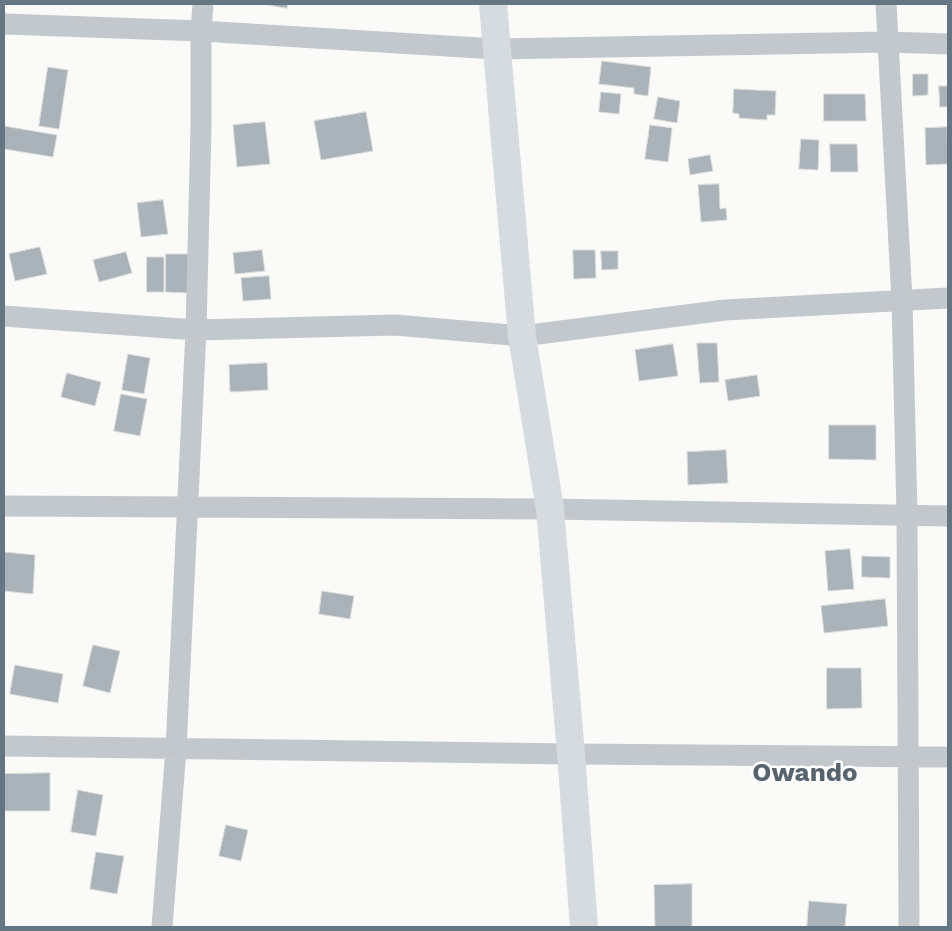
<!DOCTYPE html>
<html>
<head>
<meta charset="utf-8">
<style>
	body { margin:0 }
	#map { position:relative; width:952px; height:931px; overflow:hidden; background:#fafaf8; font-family:"Work Sans",sans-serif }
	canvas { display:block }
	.frame { position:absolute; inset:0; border:5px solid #657683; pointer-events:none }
</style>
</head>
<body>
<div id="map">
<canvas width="952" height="931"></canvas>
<div class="frame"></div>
</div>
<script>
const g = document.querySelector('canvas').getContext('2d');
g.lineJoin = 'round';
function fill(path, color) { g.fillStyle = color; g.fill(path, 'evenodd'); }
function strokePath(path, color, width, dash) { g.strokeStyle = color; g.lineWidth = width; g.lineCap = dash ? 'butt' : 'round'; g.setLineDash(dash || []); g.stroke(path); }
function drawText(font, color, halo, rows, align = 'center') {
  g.font = font + ' "Work Sans",sans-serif'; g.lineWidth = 5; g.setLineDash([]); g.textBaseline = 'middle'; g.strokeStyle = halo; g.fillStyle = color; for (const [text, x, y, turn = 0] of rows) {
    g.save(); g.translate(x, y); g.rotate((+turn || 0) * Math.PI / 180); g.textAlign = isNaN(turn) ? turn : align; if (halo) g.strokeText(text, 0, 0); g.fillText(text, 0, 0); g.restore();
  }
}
const building = new Path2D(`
	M262 4H288L287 8Z
	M602 61 651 67 648 96 634 94V88L599 84Z
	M48 67 68 70 59 129 39 126Z
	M913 74H928V95L913 96Z
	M939 86H948V107H940Z
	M734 89 776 91 775 115H767V120L739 118V114L733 113Z
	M601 92 621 94 619 114 599 112Z
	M824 94H865L866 121H824Z
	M658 97 680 101 677 123 654 119Z
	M366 112 373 151 321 160 314 121Z
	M265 122 270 164 237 167 233 125Z
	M650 125 672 128 668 162 645 159Z
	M4 126 57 135 53 157 4 149Z
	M947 127 948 164 926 165 925 128Z
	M801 139 819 140 818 170 799 169Z
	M830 144H857L858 172H831Z
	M710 155 713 171 690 175 688 159Z
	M719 184 720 209 726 208 727 220 701 222 698 185Z
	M163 200 168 234 141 237 137 203Z
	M40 247 47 274 15 281 9 254Z
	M262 250 265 271 235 274 233 253Z
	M573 250H595L596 278 574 279Z
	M601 251H618V269L602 270Z
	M126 252 132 273 99 282 93 260Z
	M166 254H188V293L166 292Z
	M147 257H164V292H147Z
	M269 276 271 299 243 301 241 278Z
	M697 343H717L719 382 700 383Z
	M673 344 678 376 639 381 635 350Z
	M128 354 150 358 144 394 122 390Z
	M267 363 268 390 230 392 229 365Z
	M67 373 101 382 95 406 61 397Z
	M757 375 760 396 728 401 725 380Z
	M121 394 147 399 140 436 114 431Z
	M829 425H876V460L829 459Z
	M726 450 728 483 688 485 687 452Z
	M850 549 854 589 828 591 825 551Z
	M4 552 35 555 33 594 4 591Z
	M862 556 890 557V578L862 577Z
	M322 591 354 596 350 619 319 614Z
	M885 599 888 626 824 633 821 606Z
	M93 645 120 651 110 693 83 686Z
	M15 665 63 674 58 703 10 694Z
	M827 668H861L862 708 827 709Z
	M50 773V811H4V774Z
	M78 790 103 795 96 836 71 832Z
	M226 825 248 830 241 861 219 856Z
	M96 852 124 856 117 894 90 889Z
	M692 884V927H655L654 885Z
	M809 901 847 904 845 927H807Z`);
const street = new Path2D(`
	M886 4 902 300 907 515 909 927
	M4 24 201 31 496 49 887 42 948 44
	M4 316 196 330 395 325 522 336 725 310 948 298
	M4 506 550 509 948 516
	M4 746 571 754 948 757
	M162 927 176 749 196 330 201 127V31L203 4`);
const secondary = new Path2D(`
	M493 4 522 336 550 509 571 754 584 927`);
const townNames = [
	["Owando",805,773]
];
fill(building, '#aab3b9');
strokePath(building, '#dcdcda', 1);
strokePath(street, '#c3c8cc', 21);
strokePath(secondary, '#d6dbdf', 28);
drawText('bold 26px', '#57646e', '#fff', townNames);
</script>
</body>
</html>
